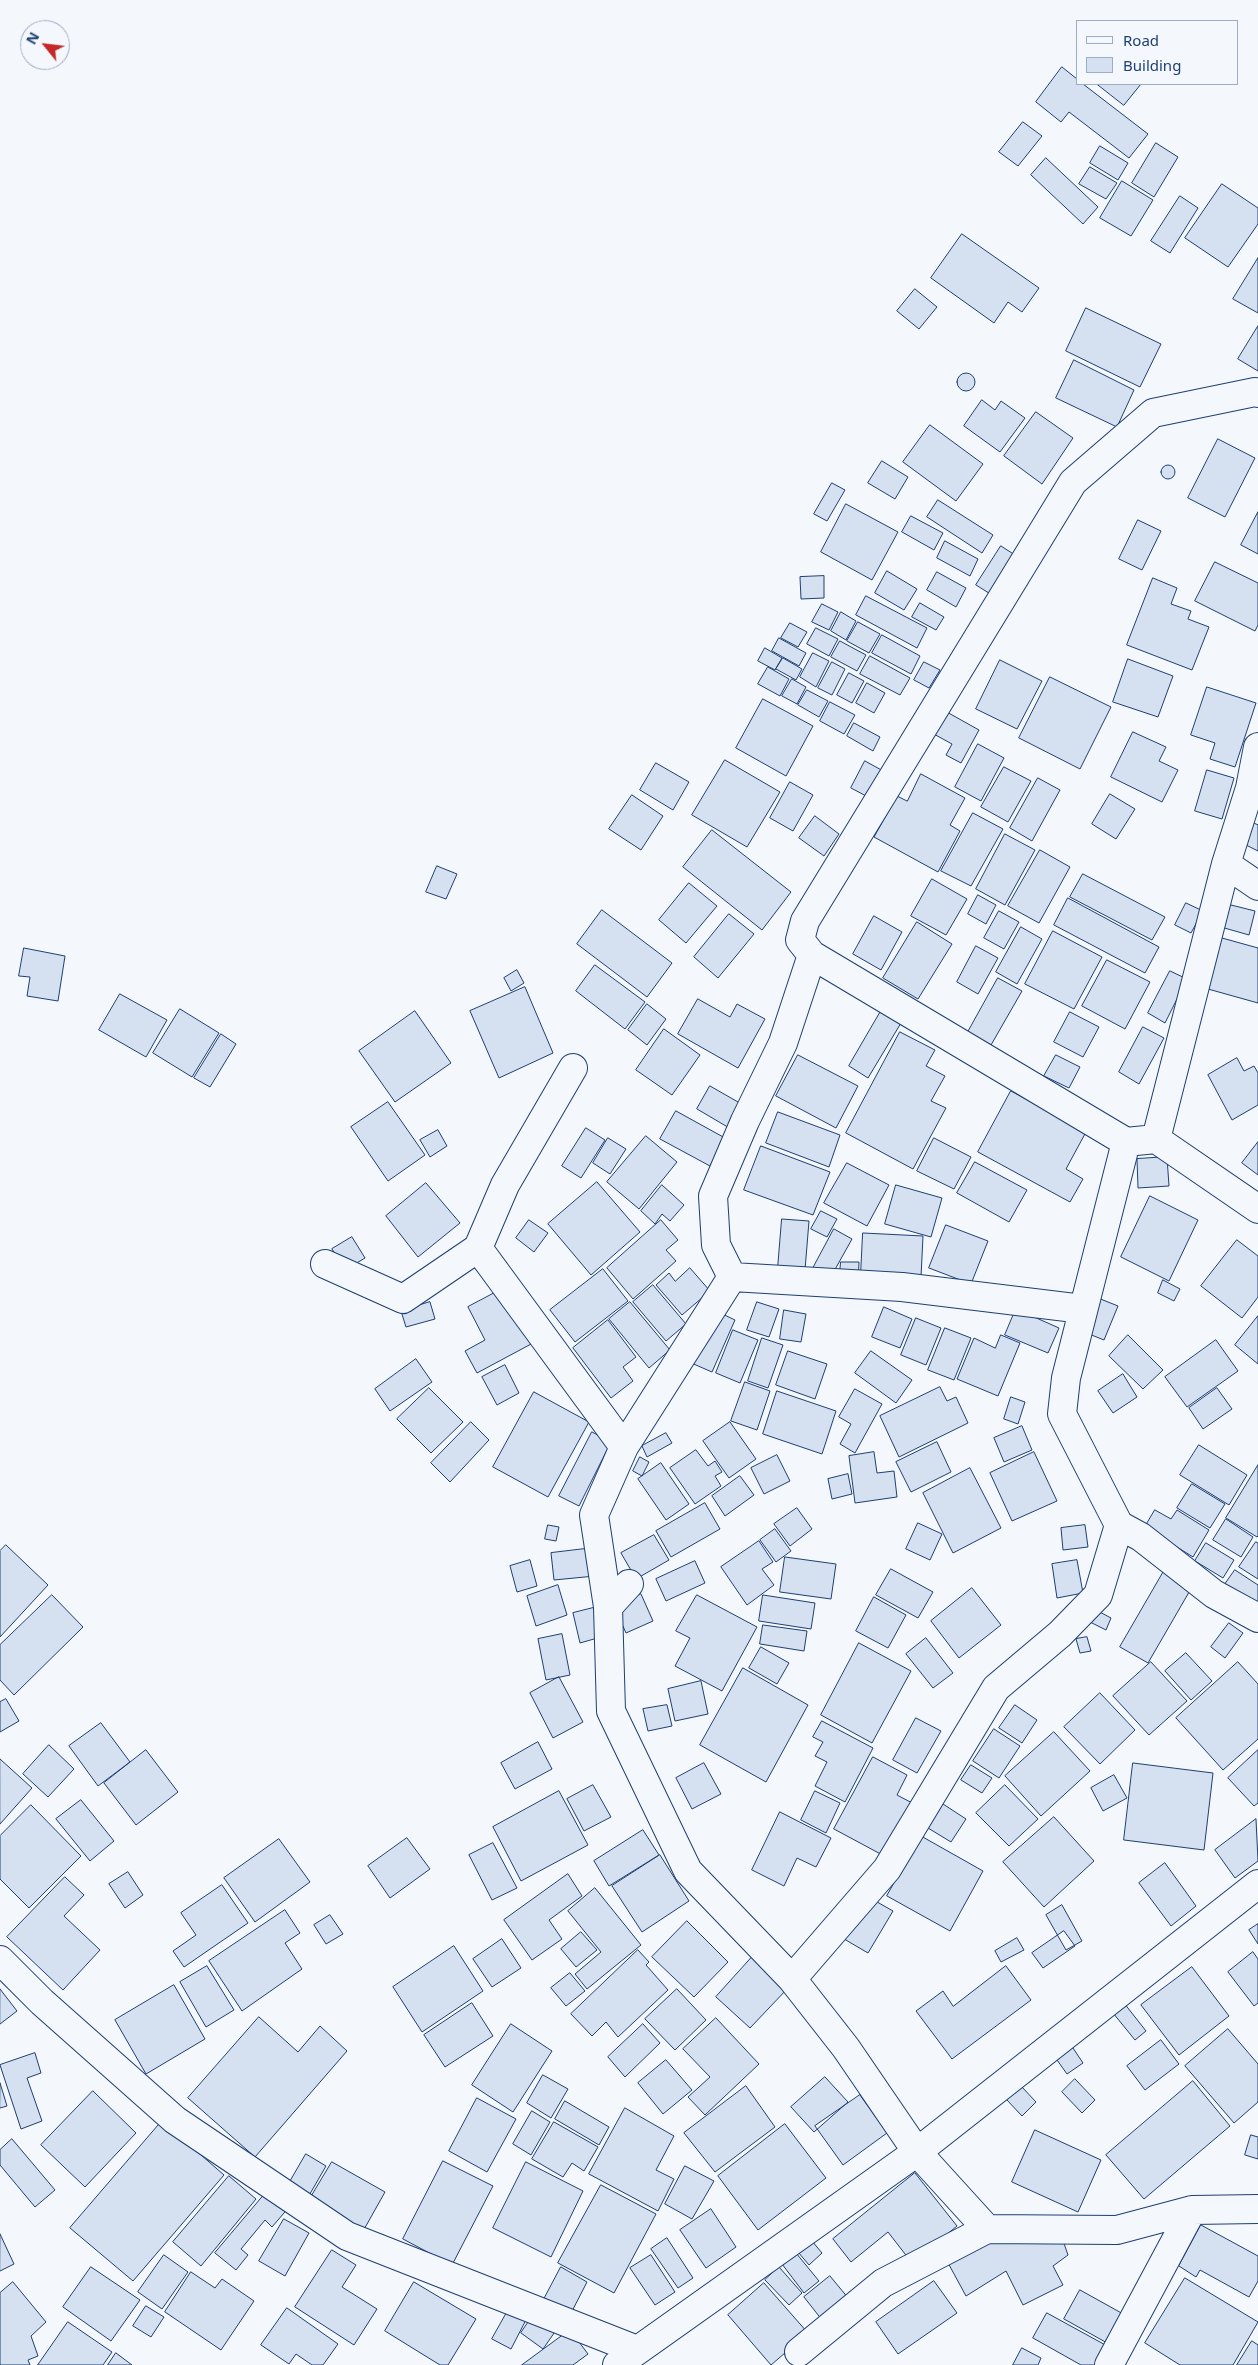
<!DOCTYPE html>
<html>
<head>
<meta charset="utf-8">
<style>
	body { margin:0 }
	#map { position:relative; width:1258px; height:2365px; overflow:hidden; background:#f4f7fb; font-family:"Noto Sans",sans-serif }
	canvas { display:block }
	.legend { position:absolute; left:1076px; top:20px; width:162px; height:65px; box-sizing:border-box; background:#f4f7fb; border:1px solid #9eadc5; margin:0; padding:6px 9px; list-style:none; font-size:15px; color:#1d3f73 }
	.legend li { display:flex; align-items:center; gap:10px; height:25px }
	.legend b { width:25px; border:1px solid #9eadc5 }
	.north { position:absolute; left:20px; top:20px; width:50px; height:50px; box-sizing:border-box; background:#f4f7fb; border:1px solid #9eadc5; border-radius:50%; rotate:299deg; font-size:14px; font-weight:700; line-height:20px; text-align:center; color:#1d3f73 }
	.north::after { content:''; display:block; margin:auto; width:18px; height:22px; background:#c62828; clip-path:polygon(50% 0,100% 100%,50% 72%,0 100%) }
</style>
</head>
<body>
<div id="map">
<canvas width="1258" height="2365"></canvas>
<ul class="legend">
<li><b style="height:6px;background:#f4f7fb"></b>Road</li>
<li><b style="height:14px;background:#d5e0f0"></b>Building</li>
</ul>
<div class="north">N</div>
</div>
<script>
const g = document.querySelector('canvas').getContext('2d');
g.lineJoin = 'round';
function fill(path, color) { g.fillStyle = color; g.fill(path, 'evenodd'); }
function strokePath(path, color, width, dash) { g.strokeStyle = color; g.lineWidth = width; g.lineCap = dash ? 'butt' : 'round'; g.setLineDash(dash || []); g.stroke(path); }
const building = new Path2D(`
	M1062 67 1077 79V84H1083L1148 134 1129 158 1069 112 1061 122 1036 102Z
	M1097 84H1141L1124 105Z
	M1023 122 1042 136 1018 166 999 152Z
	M1156 143 1178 157 1154 197 1132 183Z
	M1100 146 1128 163 1118 180 1090 163Z
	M1046 158 1098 207 1083 224 1031 175Z
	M1090 167 1117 183 1106 199 1079 184Z
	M1122 181 1153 200 1131 236 1100 218Z
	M1222 184 1258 208V224L1228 267 1185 238Z
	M1180 196 1198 208 1170 253 1151 241Z
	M962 234 1039 288 1022 312 1008 302 994 323 931 278Z
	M1258 258V313L1233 299Z
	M915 289 937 307 919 329 897 311Z
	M1086 308 1161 344 1140 387 1066 351Z
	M1258 326V371L1238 359Z
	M1074 360 1134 390 1117 427 1056 398Z
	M957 382a9 9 0 1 1 18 0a9 9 0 1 1-18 0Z
	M982 400 995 410 1001 401 1025 418 1000 452 964 426Z
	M1036 412 1073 438 1042 484 1004 456Z
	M930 425 983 464 956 501 903 462Z
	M1218 439 1255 458 1225 517 1188 498Z
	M882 461 908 477 895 499 868 483Z
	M1161 472a7 7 0 1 1 14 0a7 7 0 1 1-14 0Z
	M832 483 845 490 827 521 814 514Z
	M938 500 993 535 982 553 927 517Z
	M846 504 898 532 872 580 821 552Z
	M1258 512V554L1241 545Z
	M911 516 943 533 934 550 902 532Z
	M1138 520 1161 531 1142 570 1119 559Z
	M945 541 978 559 970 576 937 558Z
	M1001 546 1015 555 992 595 976 585Z
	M1215 562 1258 583V625L1255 631 1195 601Z
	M887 571 917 589 904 610 875 593Z
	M937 572 966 588 956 607 927 590Z
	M824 576V598L801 599 800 577Z
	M1153 578 1177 588 1171 604 1191 611 1188 619 1209 627 1192 670 1127 645Z
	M866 596 927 628 917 648 856 615Z
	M920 603 944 617 936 630 912 617Z
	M822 604 838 612 829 630 812 622Z
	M841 612 856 621 846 640 831 631Z
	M858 622 880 634 869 653 847 641Z
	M790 623 807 632 798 647 781 638Z
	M816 628 838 639 829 656 807 644Z
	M882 635 920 656 911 674 872 653Z
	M779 638 806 653 799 666 772 651Z
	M840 641 866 655 857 671 831 657Z
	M765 648 782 658 775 670 758 661Z
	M813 653 829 661 816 687 800 677Z
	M870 656 910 678 900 695 860 674Z
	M783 658 802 669 796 680 776 669Z
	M1128 659 1173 676 1158 717 1113 702Z
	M1000 660 1042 681 1017 729 976 709Z
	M832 662 845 669 832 695 818 688Z
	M924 662 940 670 929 688 914 680Z
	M768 667 789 679 780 696 758 684Z
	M849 673 864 681 852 703 837 695Z
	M1050 677 1111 707 1080 769 1019 738Z
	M792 679 806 687 797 704 782 696Z
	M867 683 885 693 874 713 856 703Z
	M1207 687 1256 703 1235 767 1210 759 1215 743 1191 735Z
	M807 690 828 701 819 717 798 705Z
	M763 699 813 726 786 776 736 748Z
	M830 702 855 715 844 734 820 721Z
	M945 711 979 730 961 763 946 755 952 744 932 733Z
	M854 723 880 737 873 751 847 736Z
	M1133 732 1166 747 1159 761 1178 770 1162 802 1111 777Z
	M978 744 1004 758 981 801 955 787Z
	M725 760 780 792 747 847 692 815Z
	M865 761 885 772 870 798 851 788Z
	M656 763 689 782 673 810 640 790Z
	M1004 767 1031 781 1008 822 981 807Z
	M1207 770 1234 778 1222 819 1195 811Z
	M921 774 965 798 950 825 960 831 938 872 874 837 897 796 907 801Z
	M1038 778 1060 790 1032 841 1010 828Z
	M790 782 813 795 793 831 770 818Z
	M1110 794 1135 809 1116 839 1092 824Z
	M632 795 663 816 641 850 609 829Z
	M973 813 1003 829 971 886 941 871Z
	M815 816 839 834 824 856 799 838Z
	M1254 823 1258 825V851L1244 844Z
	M712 830 791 892 762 930 683 867Z
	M1005 834 1035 850 1005 905 976 889Z
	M1040 850 1070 867 1039 923 1008 906Z
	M437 866 457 874 446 899 426 892Z
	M1083 874 1165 917 1152 940 1070 897Z
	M932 879 967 899 946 935 911 916Z
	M689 883 717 906 686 943 659 920Z
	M978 895 996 905 986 924 968 914Z
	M1068 898 1159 947 1145 973 1054 925Z
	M1186 903 1203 911 1191 933 1175 925Z
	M1227 904 1255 911 1249 935 1221 927Z
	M602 910 672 963 647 997 577 944Z
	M999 911 1019 922 1004 949 984 938Z
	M729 914 754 934 718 978 694 957Z
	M874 916 902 932 881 970 853 954Z
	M917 922 952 944 918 999 883 978Z
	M1021 927 1042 939 1017 984 996 972Z
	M1053 931 1102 957 1074 1009 1025 984Z
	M1222 938 1258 948V1003L1208 989Z
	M976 946 998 958 978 994 957 982Z
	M24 948 65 956 58 1001 27 996 30 977 19 976Z
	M1107 960 1150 982 1125 1029 1082 1006Z
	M595 965 645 1002 625 1029 576 991Z
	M517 970 524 983 511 991 504 978Z
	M1170 971 1187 979 1165 1023 1148 1013Z
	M998 978 1022 991 991 1045 968 1032Z
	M525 987 553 1053 499 1078 470 1011Z
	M120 994 167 1020 146 1057 99 1030Z
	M698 999 730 1017 737 1004 765 1019 738 1068 678 1034Z
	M647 1004 666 1019 647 1045 628 1030Z
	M180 1009 219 1033 192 1077 153 1053Z
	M415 1011 451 1063 395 1102 359 1051Z
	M881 1011 901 1023 868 1078 849 1066Z
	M1070 1012 1099 1027 1083 1057 1054 1042Z
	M1143 1027 1164 1038 1139 1084 1119 1072Z
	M664 1029 700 1055 672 1095 636 1070Z
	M900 1032 935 1050 926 1066 945 1076 931 1101 946 1108 913 1169 846 1133Z
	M221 1034 236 1044 210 1087 194 1078Z
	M798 1055 858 1086 836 1128 776 1096Z
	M1056 1055 1080 1067 1069 1088 1044 1076Z
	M1237 1058 1244 1071 1254 1066 1258 1073V1105L1232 1120 1208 1075Z
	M710 1086 745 1106 731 1129 697 1109Z
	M1011 1091 1086 1132 1066 1169 1083 1179 1070 1202 978 1152Z
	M388 1102 425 1155 388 1181 351 1127Z
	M676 1111 725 1138 710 1166 660 1139Z
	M778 1112 840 1135 829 1167 766 1143Z
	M586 1128 605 1140 581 1178 562 1166Z
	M438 1130 447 1146 430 1157 420 1140Z
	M646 1136 677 1162 639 1209 607 1182Z
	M608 1138 626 1149 610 1174 593 1163Z
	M934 1138 971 1157 954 1189 917 1171Z
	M1258 1142V1175L1242 1163Z
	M761 1146 830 1172 813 1215 744 1190Z
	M1167 1157 1169 1186 1138 1188 1137 1159Z
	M975 1162 1027 1190 1009 1222 957 1193Z
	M847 1163 889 1185 867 1226 824 1203Z
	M597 1182 640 1232 591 1275 548 1224Z
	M426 1183 460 1223 418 1257 386 1216Z
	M662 1185 684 1205 670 1221 662 1214 655 1224 641 1211Z
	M896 1185 942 1198 931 1237 885 1224Z
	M1150 1196 1198 1220 1169 1281 1121 1257Z
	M821 1211 837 1219 827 1237 811 1229Z
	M782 1219 809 1221 805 1270 778 1268Z
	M529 1220 548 1233 534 1252 516 1238Z
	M661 1220 678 1240 666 1250 676 1261 633 1299 607 1268Z
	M946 1225 988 1241 971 1284 929 1268Z
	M834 1229 852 1239 828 1282 811 1272Z
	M863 1233 923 1236 921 1277 861 1274Z
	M352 1237 365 1258 345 1270 332 1249Z
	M1237 1240 1258 1256V1297L1242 1318 1201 1286Z
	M841 1262H859L858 1284 839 1283Z
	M690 1268 710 1291 682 1315 656 1285 669 1273 675 1281Z
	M603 1269 628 1301 575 1342 550 1310Z
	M1163 1280 1180 1289 1174 1301 1158 1293Z
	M653 1285 686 1324 666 1341 633 1302Z
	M504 1288 533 1343 477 1373 465 1351 485 1340 468 1307Z
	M1098 1298 1118 1306 1104 1340 1084 1332Z
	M430 1302 435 1319 406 1327 401 1311Z
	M630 1302 670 1350 649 1368 609 1319Z
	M757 1302 779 1309 769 1337 747 1330Z
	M884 1307 912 1319 900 1348 872 1337Z
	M712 1309 735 1320 712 1372 689 1362Z
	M1016 1309 1059 1328 1048 1353 1005 1335Z
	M784 1310 806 1314 801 1342 780 1339Z
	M1258 1316V1364L1235 1345Z
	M916 1318 941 1328 926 1365 901 1355Z
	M608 1320 636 1357 623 1367 633 1381 611 1398 573 1348Z
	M945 1328 971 1338 954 1380 928 1370Z
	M733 1330 758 1340 740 1383 716 1373Z
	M1001 1335 1020 1343 998 1396 957 1379 974 1338 995 1348Z
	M1128 1335 1163 1370 1143 1389 1109 1356Z
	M762 1338 783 1345 768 1388 748 1381Z
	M1216 1340 1238 1371 1187 1407 1165 1377Z
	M788 1351 827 1364 815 1399 776 1385Z
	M871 1351 912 1380 896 1403 855 1373Z
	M416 1359 432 1382 390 1411 375 1389Z
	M505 1365 519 1393 497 1405 482 1377Z
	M1123 1374 1137 1397 1113 1413 1098 1391Z
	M745 1382 770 1391 757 1430 731 1421Z
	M940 1387 947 1401 956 1397 968 1423 899 1457 880 1416Z
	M429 1388 463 1422 431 1453 397 1419Z
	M1217 1388 1232 1409 1203 1429 1189 1408Z
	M855 1389 882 1404 855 1453 840 1444 851 1424 839 1417Z
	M777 1391 836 1411 822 1454 763 1434Z
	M534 1392 589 1422 548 1497 493 1467Z
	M1011 1397 1025 1402 1018 1424 1004 1419Z
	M471 1422 489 1440 450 1482 431 1463Z
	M730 1422 756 1459 729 1478 703 1441Z
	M1022 1426 1032 1450 1004 1462 994 1438Z
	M592 1432 611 1442 579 1506 559 1496Z
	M666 1433 672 1443 647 1457 642 1446Z
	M937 1442 951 1472 911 1492 896 1462Z
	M1199 1445 1247 1475 1229 1505 1180 1475Z
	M696 1450 708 1466 715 1461 722 1472 715 1476 721 1486 695 1504 670 1468Z
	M874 1452 877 1473 894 1471 897 1497 855 1503 849 1456Z
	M1034 1452 1057 1501 1012 1521 990 1473Z
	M777 1455 790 1481 764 1494 751 1468Z
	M640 1457 649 1462 642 1476 633 1471Z
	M661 1463 689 1504 666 1520 638 1479Z
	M1258 1465V1536L1257 1537 1226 1518Z
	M970 1468 1001 1528 953 1553 923 1493Z
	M848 1474 852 1494 832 1499 828 1479Z
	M740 1476 754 1495 725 1516 712 1496Z
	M1192 1484 1225 1504 1210 1528 1177 1508Z
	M705 1503 720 1529 671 1557 656 1531Z
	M797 1508 812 1529 790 1546 774 1524Z
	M1155 1510 1171 1519 1177 1510 1209 1530 1193 1557 1145 1527Z
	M1226 1519 1253 1537 1241 1557 1213 1540Z
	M918 1523 942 1534 930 1560 906 1549Z
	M548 1525 559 1527 556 1541 545 1539Z
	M1085 1525 1088 1547 1063 1550 1061 1528Z
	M775 1529 791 1551 776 1562 760 1540Z
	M654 1535 669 1560 636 1579 621 1553Z
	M759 1541 773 1562 762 1569 774 1585 747 1605 721 1567Z
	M1256 1542 1258 1543V1579L1239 1567Z
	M1206 1543 1234 1560 1223 1578 1195 1561Z
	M6 1545 48 1585 0 1637V1551Z
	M593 1548 595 1576 554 1580 551 1553Z
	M785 1557 836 1564 831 1599 780 1592Z
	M530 1560 537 1586 517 1592 510 1566Z
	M1077 1560 1083 1593 1057 1598 1052 1564Z
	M695 1561 705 1583 666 1601 656 1579Z
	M891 1569 933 1592 918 1618 876 1595Z
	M1235 1570 1258 1585V1615L1221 1590Z
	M1164 1571 1192 1587 1148 1663 1120 1647Z
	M558 1585 567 1615 536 1626 527 1596Z
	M972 1588 1001 1625 959 1658 931 1621Z
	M641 1594 653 1621 626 1633 614 1606Z
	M52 1595 83 1627 14 1695 0 1680V1645Z
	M697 1595 757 1627 722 1691 675 1666 690 1638 676 1631Z
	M763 1595 815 1603 811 1629 759 1621Z
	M874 1597 906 1615 888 1648 856 1631Z
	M601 1606 608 1635 580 1643 573 1613Z
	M1096 1610 1111 1618 1106 1630 1090 1622Z
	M1229 1623 1243 1633 1225 1658 1211 1647Z
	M763 1625 807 1631 804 1651 760 1644Z
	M562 1634 570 1675 546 1680 538 1639Z
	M1087 1637 1091 1651 1080 1653 1076 1639Z
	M926 1638 953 1673 933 1688 906 1654Z
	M859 1643 911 1671 872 1743 821 1715Z
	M761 1647 789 1663 777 1684 749 1668Z
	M1186 1653 1212 1681 1191 1700 1165 1671Z
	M1151 1662 1187 1701 1149 1735 1113 1696Z
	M1238 1662 1258 1684V1739L1223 1770 1176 1718Z
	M743 1668 808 1705 766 1782 700 1745Z
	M559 1677 583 1722 553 1738 530 1693Z
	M701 1681 708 1714 675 1721 668 1689Z
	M1100 1693 1135 1730 1100 1764 1064 1727Z
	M6 1699 19 1721 0 1732V1702Z
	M667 1705 672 1726 648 1731 643 1709Z
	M1015 1705 1037 1720 1022 1743 999 1728Z
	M916 1718 941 1731 917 1773 893 1760Z
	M822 1721 873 1748 845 1802 815 1786 827 1762 815 1756 823 1742 813 1737Z
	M101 1723 130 1762 98 1786 69 1746Z
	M994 1729 1020 1746 999 1778 973 1761Z
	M1054 1732 1090 1771 1041 1816 1005 1776Z
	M538 1742 552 1769 515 1789 501 1763Z
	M49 1745 74 1769 48 1797 23 1774Z
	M146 1750 178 1792 136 1825 104 1783Z
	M1258 1750V1803L1254 1806 1228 1778Z
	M873 1757 907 1775 897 1795 916 1805 888 1858 834 1829Z
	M0 1759 32 1788 0 1824Z
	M704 1763 721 1794 692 1809 676 1778Z
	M1133 1763 1213 1773 1204 1850 1124 1840Z
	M971 1765 992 1778 982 1793 961 1780Z
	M1114 1775 1127 1798 1103 1811 1091 1788Z
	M593 1785 611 1817 584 1831 567 1799Z
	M1005 1785 1038 1819 1009 1846 976 1813Z
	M559 1791 588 1845 521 1881 493 1827Z
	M815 1791 840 1803 826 1833 801 1820Z
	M81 1800 114 1841 90 1861 56 1819Z
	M943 1804 966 1819 951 1842 928 1828Z
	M31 1805 81 1856 29 1908 0 1879V1836Z
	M780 1812 831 1838 816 1867 797 1858 784 1886 752 1870Z
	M1054 1817 1094 1861 1044 1907 1003 1862Z
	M1256 1819 1258 1861 1235 1878 1215 1850Z
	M643 1830 659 1855 609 1886 594 1861Z
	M921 1836 983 1871 950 1931 887 1896Z
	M407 1838 430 1869 390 1898 368 1866Z
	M279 1839 310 1882 255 1922 224 1878Z
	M493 1843 517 1888 492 1900 469 1855Z
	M660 1855 689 1901 642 1932 612 1886Z
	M1165 1863 1196 1906 1171 1926 1139 1883Z
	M128 1872 143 1895 125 1908 109 1884Z
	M568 1874 582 1896 549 1920 562 1939 532 1960 504 1920Z
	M65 1877 84 1895 64 1916 100 1950 63 1990 7 1937Z
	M222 1885 248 1923 184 1967 173 1951 196 1935 181 1913Z
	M595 1888 641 1945 587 1989 575 1974 601 1952 568 1911Z
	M863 1894 893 1911 868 1953 839 1936Z
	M1062 1905 1082 1941 1066 1950 1046 1915Z
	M285 1910 300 1933 285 1943 302 1969 242 2011 209 1961Z
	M330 1915 343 1934 326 1944 314 1925Z
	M687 1921 728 1962 694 1997 652 1957Z
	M1258 1924V1944L1249 1930Z
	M1064 1931 1075 1946 1043 1968 1032 1953Z
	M581 1932 597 1950 576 1967 561 1949Z
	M1017 1938 1024 1950 1001 1962 995 1951Z
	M502 1939 521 1968 492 1987 473 1959Z
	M454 1946 483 1991 422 2032 393 1987Z
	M638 1950 649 1962 646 1965 668 1990 618 2037 606 2022 592 2036 571 2014Z
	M1253 1952 1258 1959V2003L1254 2006 1228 1972Z
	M753 1956 788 1988 750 2028 716 1997Z
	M207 1966 234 2010 206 2027 180 1982Z
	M1006 1966 1031 2000 952 2059 916 2011 943 1991 953 2006Z
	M1192 1967 1229 2016 1179 2055 1141 2005Z
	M570 1973 585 1991 566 2006 551 1988Z
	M174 1985 205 2039 146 2074 115 2020Z
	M0 1989 17 2011 0 2024Z
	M677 1989 706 2020 675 2050 645 2019Z
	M472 2003 493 2036 445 2067 424 2035Z
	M1124 2003 1146 2031 1135 2040 1113 2013Z
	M259 2017 298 2052 320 2026 347 2051 255 2157 188 2098Z
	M716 2018 759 2064 705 2115 688 2097 710 2077 683 2049Z
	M511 2024 552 2051 513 2112 472 2085Z
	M643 2024 660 2043 625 2077 608 2057Z
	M1228 2029 1258 2064V2102L1234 2123 1185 2066Z
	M1161 2040 1179 2064 1145 2090 1127 2066Z
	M1073 2048 1083 2063 1067 2074 1057 2060Z
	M35 2053 41 2073 27 2078 42 2121 21 2129 0 2065Z
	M666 2060 692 2090 663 2114 638 2083Z
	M543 2075 568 2089 551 2118 527 2103Z
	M825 2077 848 2102 814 2132 791 2107Z
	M1075 2079 1095 2100 1082 2113 1062 2092Z
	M1193 2081 1230 2126 1144 2199 1106 2155Z
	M0 2083 7 2106 0 2108Z
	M746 2086 775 2127 715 2172 684 2133Z
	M1021 2086 1036 2102 1022 2116 1006 2099Z
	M93 2091 136 2133 85 2187 41 2145Z
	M860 2095 887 2133 843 2165 815 2126Z
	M477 2098 516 2119 487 2172 449 2151Z
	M565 2101 609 2127 599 2145 555 2119Z
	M625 2108 674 2136 656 2170 674 2179 658 2211 589 2174Z
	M532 2111 550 2122 531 2155 513 2144Z
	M162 2121 224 2175 133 2281 70 2228Z
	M554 2122 598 2147 584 2171 572 2163 563 2177 532 2159Z
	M785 2124 826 2178 758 2230 718 2176Z
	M1035 2130 1101 2160 1078 2212 1012 2182Z
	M1251 2135 1258 2137V2159L1245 2155Z
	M12 2139 55 2190 35 2207 0 2165V2150Z
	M306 2154 326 2166 307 2199 287 2187Z
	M443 2161 493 2186 452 2265 403 2239Z
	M332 2162 385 2192 362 2233 308 2202Z
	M526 2162 583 2191 551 2257 493 2228Z
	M685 2166 714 2181 692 2219 665 2204Z
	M915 2173 957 2226 912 2263 888 2232 851 2262 833 2239Z
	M229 2176 256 2199 201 2266 173 2242Z
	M601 2185 656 2214 614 2293 558 2263Z
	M269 2189 290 2206 272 2227 265 2220 241 2249 248 2255 236 2270 215 2253Z
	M711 2209 736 2247 706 2268 680 2230Z
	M284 2219 309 2233 285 2276 259 2261Z
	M1201 2225 1258 2256V2281L1249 2297 1200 2270 1196 2277 1179 2266Z
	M998 2232H1060L1068 2255 1053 2266 1063 2285 1023 2305 1006 2271 966 2296 947 2261Z
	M0 2234 14 2264 0 2271Z
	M807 2235 822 2253 809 2265 793 2246Z
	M667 2238 693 2278 678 2288 651 2249Z
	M332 2250 356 2265 342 2287 377 2309 354 2345 295 2307Z
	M796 2253 819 2281 804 2293 782 2264Z
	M164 2255 188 2272 162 2309 138 2292Z
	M651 2255 675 2292 655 2305 630 2268Z
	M91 2267 140 2300 111 2341 63 2307Z
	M561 2267 587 2282 569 2317 542 2303Z
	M779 2267 802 2293 789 2305 765 2280Z
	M191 2272 215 2288 222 2279 254 2301 221 2350 165 2312Z
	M830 2276 849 2299 822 2320 804 2297Z
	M1185 2278 1258 2322 1233 2365H1180L1145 2343Z
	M934 2281 957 2313 898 2354 876 2322Z
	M13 2282 46 2322 31 2336 38 2356 28 2360 30 2365H0V2293Z
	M414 2282 476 2319 448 2365H440L385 2331Z
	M764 2283 808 2333 771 2365 728 2315Z
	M1080 2290 1125 2315 1109 2344 1064 2319Z
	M146 2306 164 2317 151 2337 133 2326Z
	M510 2307 528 2316 511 2349 492 2339Z
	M287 2308 338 2344 323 2365H312L296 2354 289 2364 261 2345Z
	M536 2311 559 2326 543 2349 521 2333Z
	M1047 2313 1109 2347 1099 2365H1081L1033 2338Z
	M68 2322 112 2352 103 2365H38Z
	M570 2330 588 2354 573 2365H522Z
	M1252 2341 1258 2345V2365H1237Z
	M1022 2348 1041 2358 1038 2365H1013Z
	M116 2353 132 2365H108Z`);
const street = new Path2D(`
	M1258 393 1255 392 1153 413 1073 482 805 921 800 940 812 955 1126 1142 1156 1139 1258 1209
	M1226 864 1258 886
	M1156 1139 1226 864 1250 788 1258 747
	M1126 1142 1066 1378 1062 1414 1119 1525 1141 1537 1214 1594 1258 1618
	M478 1248 624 1447
	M325 1264 403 1299 478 1248 505 1185 573 1068
	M732 1277 624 1447 594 1515 608 1607 611 1711 688 1871 792 1979 846 2048 917 2152 987 2229
	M732 1277 902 1287 1083 1309
	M732 1277 716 1245 713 1196 745 1121 783 1043 812 955
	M608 1607 629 1584
	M0 1960 42 2002 175 2120 347 2236 637 2350
	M792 1979 887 1869 996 1688 1060 1634 1098 1595 1119 1525
	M799 2352 883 2283 987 2229 1117 2230 1192 2210 1258 2209
	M617 2365 917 2152 1258 1884
	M1109 2365 1192 2210`);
fill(building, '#d5e0f0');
strokePath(building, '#1d3f73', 1);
strokePath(street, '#1d3f73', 30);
strokePath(street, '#f4f7fb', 28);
</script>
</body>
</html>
